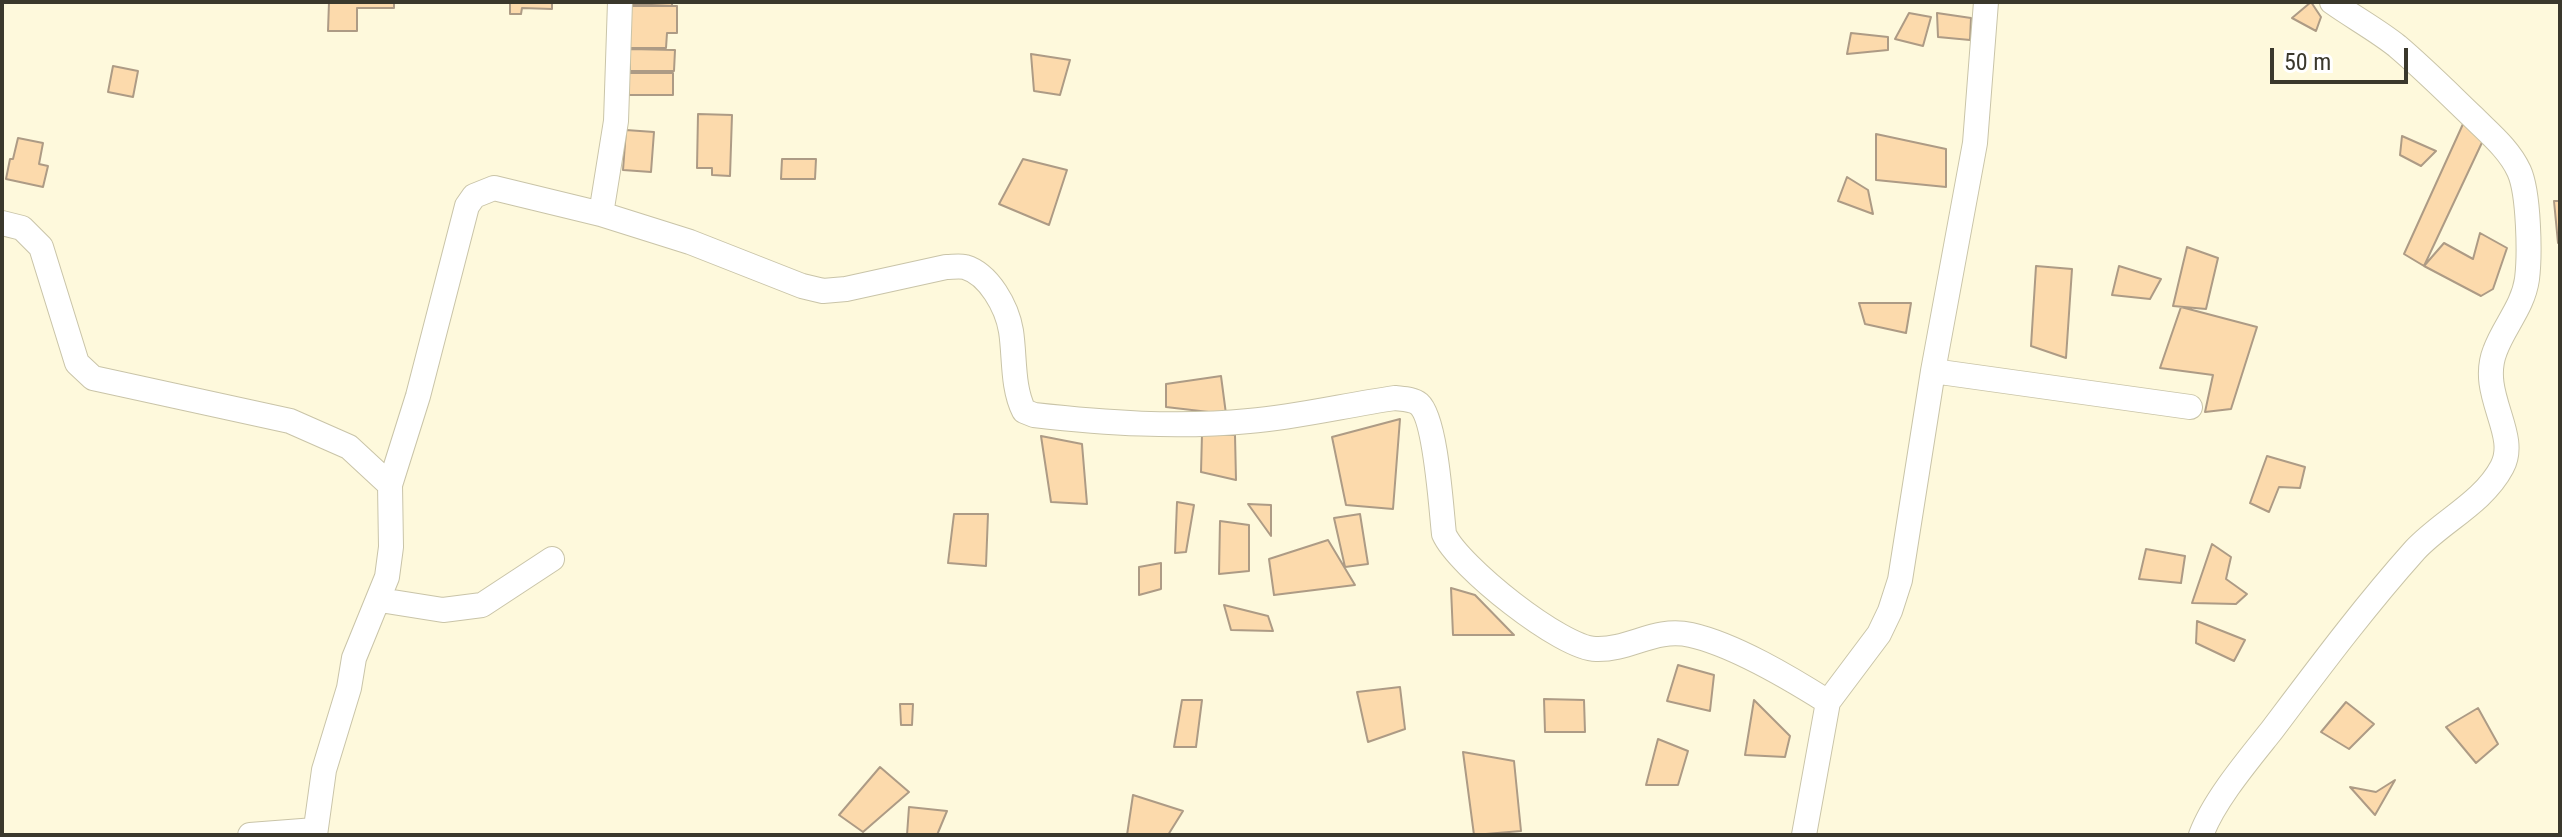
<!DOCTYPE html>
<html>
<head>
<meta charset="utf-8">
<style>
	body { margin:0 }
	#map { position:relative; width:2562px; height:837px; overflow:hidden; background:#fef9dc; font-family:"Roboto Condensed",sans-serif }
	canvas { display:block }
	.frame { position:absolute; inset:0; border:4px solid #3a382c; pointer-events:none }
	.scale { position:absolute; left:2270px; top:48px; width:138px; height:36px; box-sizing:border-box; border:4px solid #3a382c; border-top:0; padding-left:10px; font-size:24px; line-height:28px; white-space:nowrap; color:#3a382c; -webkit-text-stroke:6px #fff; paint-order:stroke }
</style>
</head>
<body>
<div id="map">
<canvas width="2562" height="837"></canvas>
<div class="frame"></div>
<div class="scale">50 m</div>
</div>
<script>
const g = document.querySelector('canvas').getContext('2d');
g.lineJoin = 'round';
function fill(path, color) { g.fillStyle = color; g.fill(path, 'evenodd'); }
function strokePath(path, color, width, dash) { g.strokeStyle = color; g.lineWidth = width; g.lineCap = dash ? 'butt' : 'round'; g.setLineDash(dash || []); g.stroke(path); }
const building = new Path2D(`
	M329 2H394V8H357V31H328Z
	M499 2H552V9L522 8 521 14H510V3Z
	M631 2H672V6L631 4Z
	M2311 2 2321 17 2316 31 2292 18Z
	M628 6H677V33H667L666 48H628Z
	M1909 13 1931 17 1923 46 1895 39Z
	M1937 13 1971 18 1970 40 1938 37Z
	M1851 33 1888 37V50L1847 54Z
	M630 49 675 50 674 71H630Z
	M1031 54 1070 60 1060 95 1034 91Z
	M113 66 138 71 133 97 108 92Z
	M629 73H673V95H629Z
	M698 114 732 115 730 176 712 175V168H697Z
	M2463 124 2486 134 2424 266 2404 254Z
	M626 130 654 132 651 172 623 170Z
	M1876 134 1946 149V187L1876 180Z
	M2402 136 2436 151 2421 166 2400 155Z
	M18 138 43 143 39 164 48 166 43 187 6 179 10 159H13Z
	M782 159H816L815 179H781Z
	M1023 159 1067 170 1049 225 999 204Z
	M1847 177 1868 190 1873 214 1838 201Z
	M2554 201H2560V243H2558Z
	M2480 233 2507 248 2493 289 2481 296 2424 266 2444 243 2473 259Z
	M2187 247 2218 258 2206 309 2173 306Z
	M2036 266 2072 269 2066 358 2031 346Z
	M2119 266 2161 279 2150 299 2112 295Z
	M1859 303H1911L1906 333 1865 324Z
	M2181 307 2257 327 2231 409 2205 412 2213 375 2160 368Z
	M1221 376 1226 414 1166 407V384Z
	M1400 419 1393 509 1346 505 1332 437Z
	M1202 434 1235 435 1236 480 1201 472Z
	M1041 436 1082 444 1087 504 1051 502Z
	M2267 456 2305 467 2300 488 2279 487 2269 512 2250 503Z
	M1177 502 1194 505 1186 552 1175 553Z
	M1248 504 1271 505V536Z
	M954 514H988L986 566 948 563Z
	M1360 514 1368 564 1345 567 1334 518Z
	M1220 521 1249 525V571L1219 574Z
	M1328 540 1355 585 1274 595 1269 559Z
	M2212 544 2231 557 2226 579 2247 594 2236 604 2192 603Z
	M2146 549 2185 556 2181 583 2139 579Z
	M1161 563V589L1139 595V567Z
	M1451 588 1475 595 1514 635H1453Z
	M1224 605 1268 616 1273 631 1231 630Z
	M2197 621 2245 640 2234 661 2196 643Z
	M1678 665 1714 675 1710 711 1667 701Z
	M1400 687 1405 729 1368 742 1357 692Z
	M1544 699 1584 700 1585 732H1545Z
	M1182 700H1202L1196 747H1174Z
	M1754 700 1790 736 1785 757 1745 755Z
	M2346 702 2374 724 2349 749 2321 732Z
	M900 704H913L912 725H901Z
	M2478 708 2498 744 2476 763 2446 727Z
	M1658 739 1688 751 1678 785H1646Z
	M1463 752 1514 761 1521 831 1474 835Z
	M880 767 909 792 863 832 839 815Z
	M2395 780 2375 815 2350 787 2376 792Z
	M1133 795 1183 811 1168 835H1127Z
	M909 807 947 811 937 835H907Z`);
const minor = new Path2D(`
	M601 214 690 242 802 286 823 291 846 289 946 267C952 267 959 266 965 267 989 274 1007 307 1011 331 1015 357 1012 387 1024 411L1034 415C1106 423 1177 428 1249 421 1298 417 1346 405 1395 398 1403 399 1413 399 1419 404 1436 419 1441 508 1444 534 1458 566 1562 649 1596 649 1631 650 1654 627 1691 635 1735 645 1790 678 1828 702
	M2 223 22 228 41 247 77 363 93 378 290 421 349 447 390 485
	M1933 371 2190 407
	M380 600 443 610 482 605 552 559
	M250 835 315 830
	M315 835 324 770 349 688 354 658 387 577 391 547 390 485 418 396 467 206 474 196 494 188 601 214 616 121 620 2
	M1804 835 1828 702 1879 634 1890 611 1900 580 1933 371 1975 143 1986 2
	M2201 835C2214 800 2249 759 2272 730 2318 669 2364 607 2415 550 2442 521 2483 503 2502 467 2520 434 2478 394 2495 351 2504 326 2523 307 2527 279 2530 255 2529 193 2519 171 2509 149 2489 133 2472 116 2448 93 2423 68 2397 46 2377 30 2353 17 2332 2`);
fill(building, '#fcdaac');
strokePath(building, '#ad9b85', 2);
strokePath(minor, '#c9c4a8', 26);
strokePath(minor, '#fff', 24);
</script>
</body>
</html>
